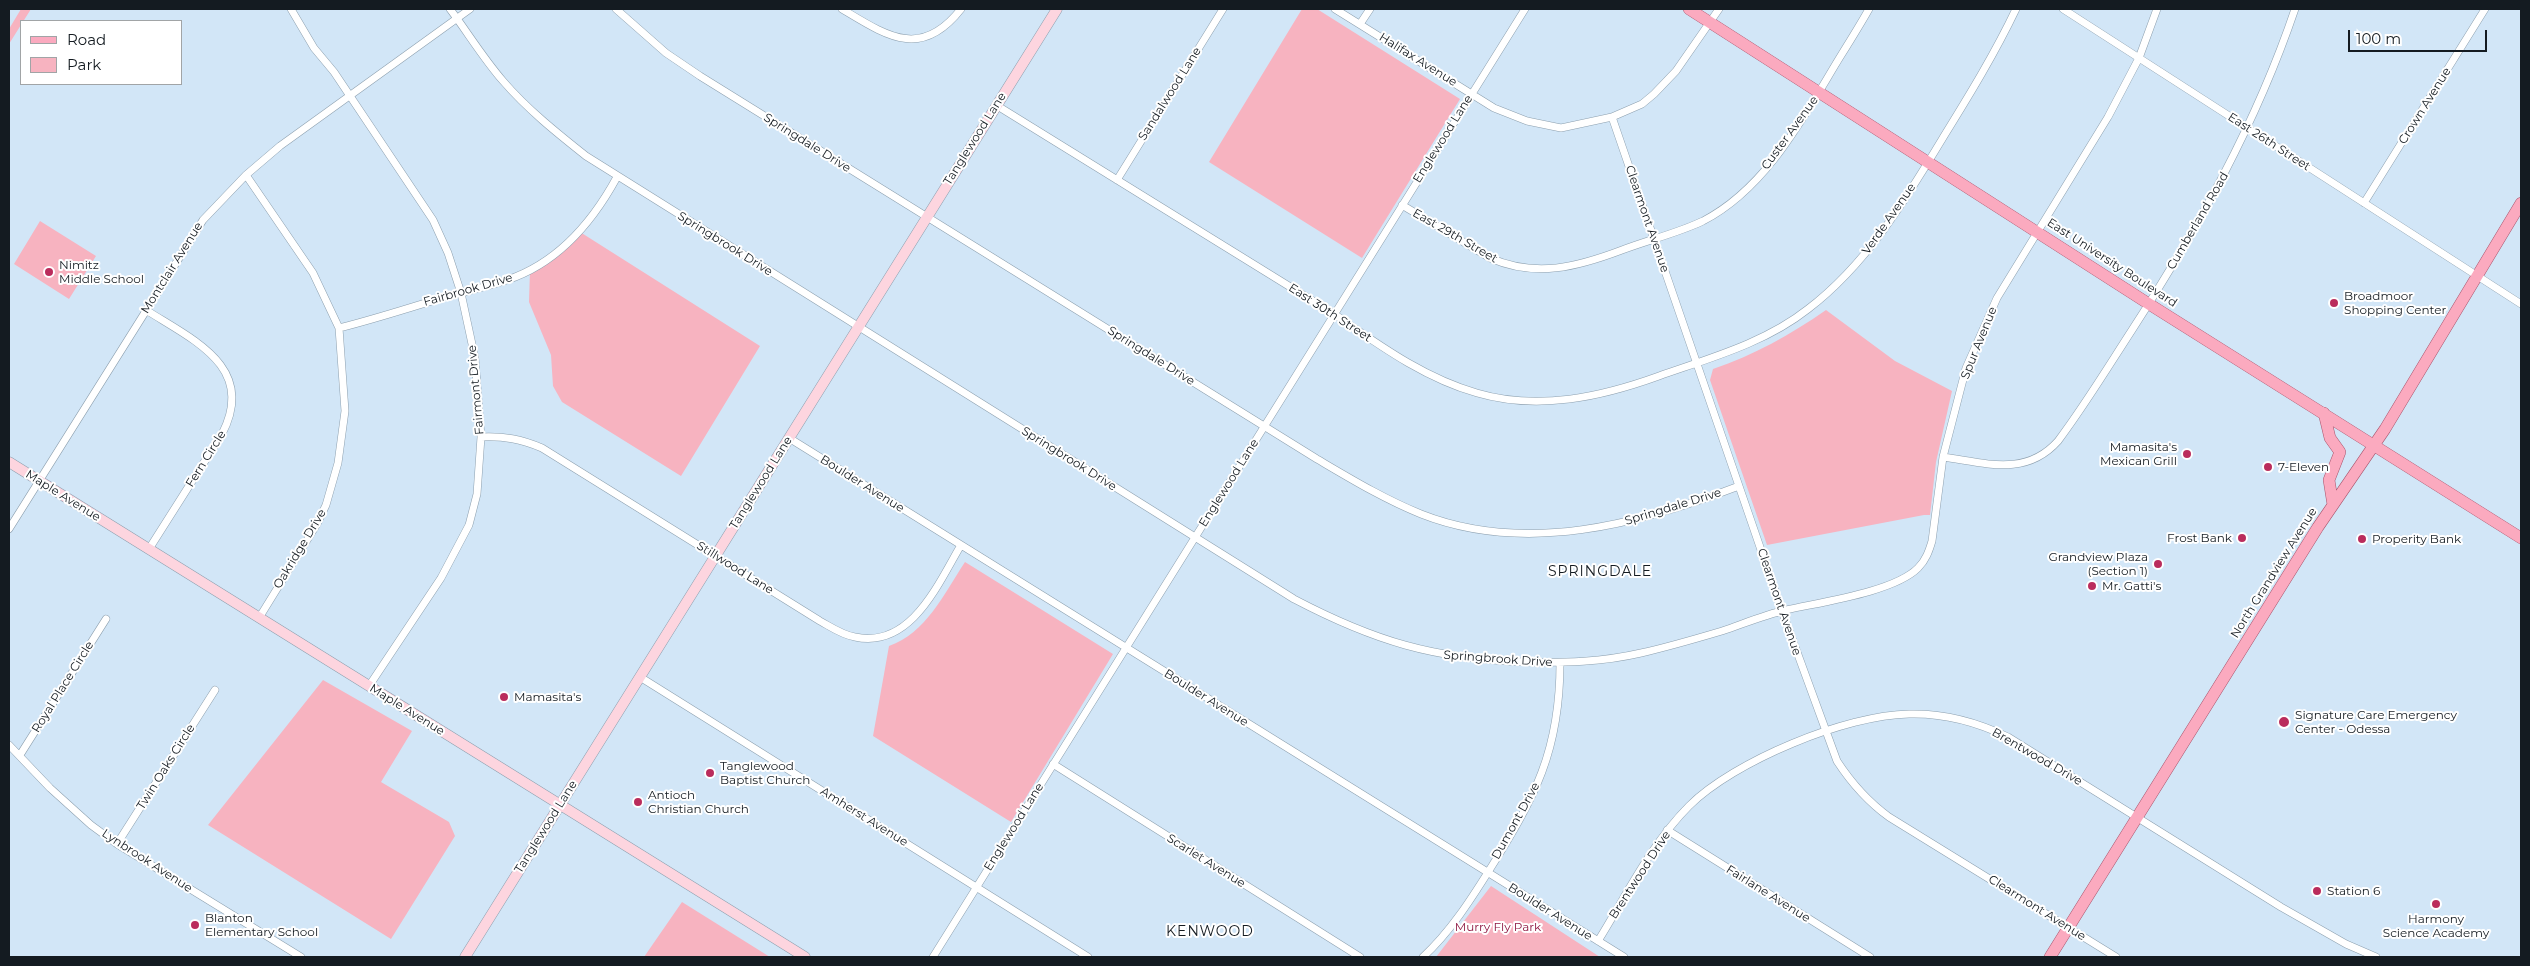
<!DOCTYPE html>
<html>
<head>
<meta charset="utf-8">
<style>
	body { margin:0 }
	#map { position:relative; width:2530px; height:966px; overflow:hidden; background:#d2e6f7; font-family:Montserrat,sans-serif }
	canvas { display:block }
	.frame { position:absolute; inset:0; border:10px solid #141b21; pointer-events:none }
	.legend { position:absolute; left:20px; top:20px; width:162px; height:65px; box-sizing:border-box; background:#fff; border:1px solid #a1a4a6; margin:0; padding:6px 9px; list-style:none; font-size:15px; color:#141b21 }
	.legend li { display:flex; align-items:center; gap:10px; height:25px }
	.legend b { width:25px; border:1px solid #a1a4a6 }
	.scale { position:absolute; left:2348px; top:30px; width:139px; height:22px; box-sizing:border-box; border:2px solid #141b21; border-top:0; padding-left:6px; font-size:15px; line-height:18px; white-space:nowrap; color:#141b21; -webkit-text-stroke:4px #fff; paint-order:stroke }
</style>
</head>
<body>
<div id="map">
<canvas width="2530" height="966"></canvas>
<div class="frame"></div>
<ul class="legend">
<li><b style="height:6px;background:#fbaabf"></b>Road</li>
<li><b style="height:14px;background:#f7b3c0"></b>Park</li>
</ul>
<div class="scale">100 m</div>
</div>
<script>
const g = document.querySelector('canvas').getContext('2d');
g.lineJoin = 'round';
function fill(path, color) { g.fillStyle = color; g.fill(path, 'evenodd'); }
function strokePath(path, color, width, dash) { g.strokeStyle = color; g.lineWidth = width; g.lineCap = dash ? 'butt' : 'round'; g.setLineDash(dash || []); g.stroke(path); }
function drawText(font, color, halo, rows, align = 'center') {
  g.font = font + ' Montserrat,sans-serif'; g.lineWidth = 4; g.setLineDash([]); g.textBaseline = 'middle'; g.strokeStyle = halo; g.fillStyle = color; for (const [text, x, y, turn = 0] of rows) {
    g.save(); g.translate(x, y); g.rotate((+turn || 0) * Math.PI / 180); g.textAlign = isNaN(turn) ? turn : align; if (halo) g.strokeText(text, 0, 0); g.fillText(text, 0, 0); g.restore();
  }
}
const green = new Path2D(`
	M21 9H31L9 44V29Z
	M1302 9H1317L1460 99 1362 258 1209 162Z
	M40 221 96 256 69 299 14 264Z
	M580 232 760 346 681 476 562 402 553 386 551 355 529 302 530 270Z
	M1826 310 1895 361 1952 391 1936 462 1930 515H1924L1767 545 1710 380 1713 369C1754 355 1790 335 1826 310Z
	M965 562 1113 654 1011 822 873 736 889 646C926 633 944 594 965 562Z
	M323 680 412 731 381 782 449 822 455 836 391 939 208 825Z
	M1491 886 1600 957H1436Z
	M682 902 770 957H644Z`);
const minor = new Path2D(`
	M291 9 314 48 334 72 433 220 448 253 461 293 475 358 481 437 477 494 469 525 441 578 369 686
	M450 9C468 33 483 58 503 81 527 109 557 133 586 156L1294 599C1374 641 1434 659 1525 662 1565 663 1602 662 1641 653 1668 647 1695 639 1722 631 1743 624 1764 615 1786 610 1821 602 1894 592 1918 568 1926 560 1929 551 1932 541L1943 457 1966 368 1997 298 2108 117 2139 58 2157 9
	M616 9 666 53 700 76 1317 459C1351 479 1384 499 1421 514 1525 555 1640 524 1739 486
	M842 9C887 36 921 60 961 9
	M1335 9 1494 108 1527 121 1561 128 1612 117 1642 104 1654 94 1676 71 1719 9
	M2063 9 2521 304
	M1360 24 1370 9
	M996 105 1334 314C1379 345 1424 378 1477 393 1538 411 1601 397 1659 376 1710 358 1765 343 1808 309 1867 264 1906 199 1944 136 1970 94 1995 53 2016 9
	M1612 117 1782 611 1837 761C1852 784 1867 801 1889 817L2116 957
	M246 175 313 273 339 328 345 411 338 463 326 505 317 524 259 618
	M1117 180 1223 9
	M2364 203 2485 9
	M1402 205 1490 258C1536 278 1577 267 1622 250 1648 240 1678 233 1703 221 1767 188 1804 116 1840 57 1850 41 1860 25 1869 9
	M146 310C193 340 257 367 222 434L149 549
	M339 328C375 319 412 307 448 296 467 291 487 287 507 280 558 263 592 223 617 177
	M481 437C504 436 521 439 542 448L820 621C831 627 842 635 855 637 911 649 938 584 961 545
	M789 438 1624 957
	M1943 457C1986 463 2026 477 2058 441 2085 405 2108 367 2132 330 2198 228 2256 124 2295 9
	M9 529 203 220 246 175 280 146 470 9
	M640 677 1088 957
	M9 745 50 788 91 825 117 844 301 957
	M20 755 106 619
	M1053 764 1360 957
	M1667 830 1870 957
	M117 844 215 690
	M1598 941C1626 896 1651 844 1689 806 1734 761 1846 715 1909 714 1944 713 1977 722 2008 737L2281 907 2346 944 2376 957
	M933 957 1525 9
	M1423 957C1450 932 1470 901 1490 869 1535 797 1560 751 1560 663`);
const secondary = new Path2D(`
	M9 462 805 957
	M465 957 1057 9`);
const primary = new Path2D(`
	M1689 9 2149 304 2521 538
	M2324 413 2330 438 2340 452 2329 480 2333 505
	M2050 957 2318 527 2385 429 2521 203`);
const markers = [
	[49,272,5,"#ba2c5c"],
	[2334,303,5,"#ba2c5c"],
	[2187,454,5,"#ba2c5c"],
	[2268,467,5,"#ba2c5c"],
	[2242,538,5,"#ba2c5c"],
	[2362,539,5,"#ba2c5c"],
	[2158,564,5,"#ba2c5c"],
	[2092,586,5,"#ba2c5c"],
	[504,697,5,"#ba2c5c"],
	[2284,722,6,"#ba2c5c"],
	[710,773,5,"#ba2c5c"],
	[638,802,5,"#ba2c5c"],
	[2317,891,5,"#ba2c5c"],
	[2436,904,5,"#ba2c5c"],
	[195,925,5,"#ba2c5c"]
];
const streetNames = [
	["Halifax Avenue",1418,60,32],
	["Sandalwood Lane",1170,94,-58],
	["Crown Avenue",2425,106,-58],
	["Custer Avenue",1790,133,-54],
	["Tanglewood Lane",975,139,-58],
	["Englewood Lane",1443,139,-58],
	["East 26th Street",2269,142,33],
	["Springdale Drive",807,143,32],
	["Clearmont Avenue",1647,219,71],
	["Verde Avenue",1889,219,-55],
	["Cumberland Road",2198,221,-60],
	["East 29th Street",1455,236,30],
	["Springbrook Drive",725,244,32],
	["East University Boulevard",2112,263,33],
	["Montclair Avenue",172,268,-58],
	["Fairbrook Drive",468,290,-16],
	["East 30th Street",1330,313,33],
	["Spur Avenue",1979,343,-68],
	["Springdale Drive",1151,356,32],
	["Fairmont Drive",476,390,-95],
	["Fern Circle",206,459,-58],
	["Springbrook Drive",1069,459,32],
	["Tanglewood Lane",761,483,-58],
	["Englewood Lane",1229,483,-58],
	["Boulder Avenue",862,484,32],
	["Maple Avenue",63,496,32],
	["Springdale Drive",1673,507,-17],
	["Oakridge Drive",300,549,-59],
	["Stillwood Lane",735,568,32],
	["North Grandview Avenue",2274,573,-58],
	["Clearmont Avenue",1779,602,71],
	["Springbrook Drive",1498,659,4],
	["Royal Place Circle",63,687,-58],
	["Boulder Avenue",1206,698,32],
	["Maple Avenue",407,710,32],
	["Brentwood Drive",2037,757,30],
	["Twin Oaks Circle",166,767,-58],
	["Amherst Avenue",864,817,32],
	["Dumont Drive",1516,821,-61],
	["Tanglewood Lane",546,827,-58],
	["Englewood Lane",1014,827,-58],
	["Lynbrook Avenue",147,861,33],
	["Scarlet Avenue",1206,861,32],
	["Brentwood Drive",1640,875,-57],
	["Fairlane Avenue",1768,894,32],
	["Clearmont Avenue",2037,908,32],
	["Boulder Avenue",1550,912,32]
];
const poiNames = [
	["Nimitz",59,265],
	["Middle School",59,279],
	["Broadmoor",2344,296],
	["Shopping Center",2344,310],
	["Mamasita's",2177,447,"right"],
	["Mexican Grill",2177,461,"right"],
	["7-Eleven",2278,467],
	["Frost Bank",2232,538,"right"],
	["Properity Bank",2372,539],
	["Grandview Plaza",2148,557,"right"],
	["(Section 1)",2148,571,"right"],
	["Mr. Gatti's",2102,586],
	["Mamasita's",514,697],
	["Signature Care Emergency",2295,715],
	["Center - Odessa",2295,729],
	["Tanglewood",720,766],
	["Baptist Church",720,780],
	["Antioch",648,795],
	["Christian Church",648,809],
	["Station 6",2327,891],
	["Blanton",205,918],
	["Elementary School",205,932],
	["Harmony",2436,919,"center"],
	["Science Academy",2436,933,"center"]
];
const parkNames = [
	["Murry Fly Park",1498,927]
];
const neighbourhoodNames = [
	["SPRINGDALE",1600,572],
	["KENWOOD",1210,932]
];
fill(green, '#f7b3c0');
strokePath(minor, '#8c9fae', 8);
strokePath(secondary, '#8c9fae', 11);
strokePath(primary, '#a9546c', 12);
strokePath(minor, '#fff', 7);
strokePath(secondary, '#fdd5df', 10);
strokePath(primary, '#fbaabf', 11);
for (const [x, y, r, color] of markers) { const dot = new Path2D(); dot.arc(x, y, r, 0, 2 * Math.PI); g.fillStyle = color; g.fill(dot); strokePath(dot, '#fff', 2); }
drawText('12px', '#141b21', '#fff', streetNames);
drawText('12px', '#141b21', '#fff', poiNames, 'left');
drawText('12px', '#8d1742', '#fff', parkNames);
g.letterSpacing = '1px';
drawText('14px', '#141b21', '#fff', neighbourhoodNames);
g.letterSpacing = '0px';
</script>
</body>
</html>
